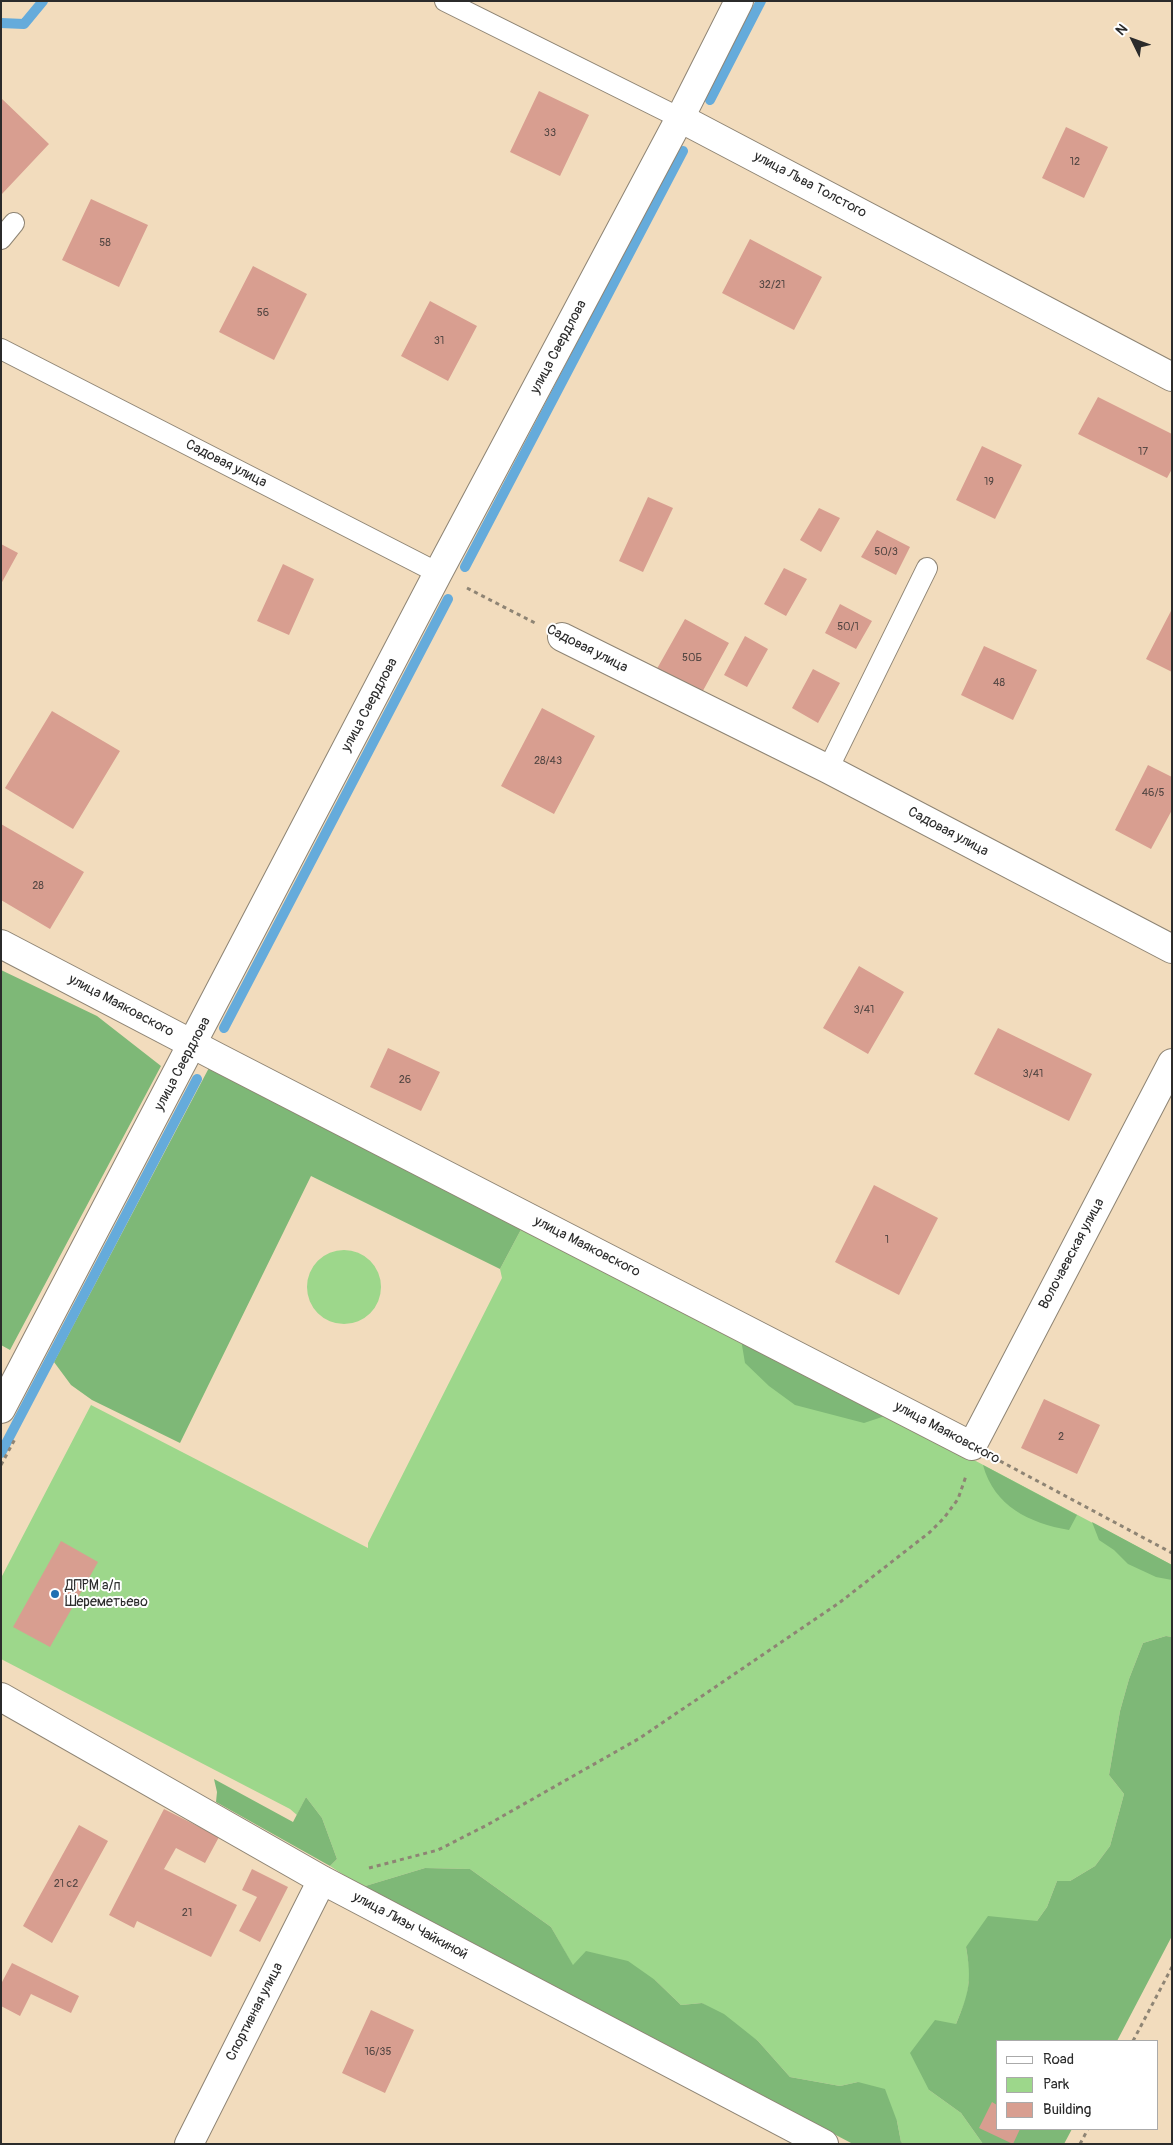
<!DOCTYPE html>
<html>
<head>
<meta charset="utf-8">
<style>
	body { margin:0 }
	#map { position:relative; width:1173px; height:2145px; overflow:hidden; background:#f2dcbd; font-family:Pangolin,sans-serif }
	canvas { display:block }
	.frame { position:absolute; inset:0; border:2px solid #2b2b2b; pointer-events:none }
	.legend { position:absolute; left:996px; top:2040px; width:162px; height:90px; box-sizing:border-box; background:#fff; border:1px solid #aaa; margin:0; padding:6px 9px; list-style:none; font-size:15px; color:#2b2b2b }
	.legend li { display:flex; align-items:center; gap:10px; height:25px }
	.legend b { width:25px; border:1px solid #aaa }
	.north { position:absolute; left:1108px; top:15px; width:50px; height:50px; -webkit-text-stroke:4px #fff; paint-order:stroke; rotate:312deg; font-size:14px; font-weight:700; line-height:20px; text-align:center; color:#2b2b2b }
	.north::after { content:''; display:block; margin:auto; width:18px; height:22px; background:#2b2b2b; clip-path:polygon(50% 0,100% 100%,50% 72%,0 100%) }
</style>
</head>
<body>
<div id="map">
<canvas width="1173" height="2145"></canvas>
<div class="frame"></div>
<ul class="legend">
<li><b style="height:6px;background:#fff"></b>Road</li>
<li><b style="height:14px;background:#9dd78b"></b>Park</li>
<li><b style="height:14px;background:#d89e90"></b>Building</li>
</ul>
<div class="north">N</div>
</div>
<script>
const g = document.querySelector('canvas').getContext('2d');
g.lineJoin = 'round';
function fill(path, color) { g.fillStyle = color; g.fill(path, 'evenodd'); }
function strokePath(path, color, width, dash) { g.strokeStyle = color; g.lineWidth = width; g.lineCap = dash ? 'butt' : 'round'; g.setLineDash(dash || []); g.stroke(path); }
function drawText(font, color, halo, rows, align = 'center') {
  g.font = font + ' Pangolin,sans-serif'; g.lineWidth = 4; g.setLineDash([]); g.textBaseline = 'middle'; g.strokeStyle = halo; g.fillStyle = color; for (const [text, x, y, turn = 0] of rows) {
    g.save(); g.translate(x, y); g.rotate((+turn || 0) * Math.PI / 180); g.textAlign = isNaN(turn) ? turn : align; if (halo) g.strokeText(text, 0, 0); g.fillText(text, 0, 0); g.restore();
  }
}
const green = new Path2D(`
	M525 1222 1172 1565V1637L1166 1636 1143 1643 1129 1679 1120 1711 1109 1775 1124 1794 1110 1846 1095 1866 1070 1881H1057L1047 1907 1037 1921 966 1947 970 1971 967 1997 929 2090 961 2113 983 2144H905L901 2142 897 2121 858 2082 840 2086 790 2077 758 2041 702 2003 681 2005 655 1980 573 1966 551 1927 470 1869 425 1868 362 1887 330 1866 337 1859 322 1818 306 1797 297 1815 290 1809 1 1659V1578L91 1405 368 1548V1543L502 1278 500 1269Z
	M307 1287a37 37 0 1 1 74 0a37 37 0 1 1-74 0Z`);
const forest = new Path2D(`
	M1 970 97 1016 161 1066 10 1350 1 1345Z
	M211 1064 525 1222 500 1269 311 1176 180 1443 92 1400 71 1385 54 1362Z
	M740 1333 888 1415 864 1423 795 1405 769 1386 745 1363Z
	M983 1465 1077 1515 1069 1530C1029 1523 994 1506 983 1465Z
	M1092 1522 1172 1565V1580L1156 1577 1128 1564 1114 1550 1099 1540Z
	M1166 1636 1172 1637V1936L1117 2041H997V2129H1072L1064 2144H983L961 2113 929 2090 910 2053 935 2020 956 2024C969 1993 972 1981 966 1947L988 1916 1037 1921 1047 1907 1057 1881H1070L1095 1866 1110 1846 1124 1794 1109 1775 1120 1711 1129 1679 1143 1643Z
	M214 1779 293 1822 306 1797 322 1818 337 1859 330 1866 216 1802 217 1792Z
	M425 1868 470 1869 551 1927 573 1965 586 1951 628 1961 655 1980 681 2005 702 2003 724 2014 758 2041 790 2077 840 2086 858 2082 885 2089 897 2121 901 2142 905 2144H853L362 1887Z`);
const stream = new Path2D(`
	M1 23 24 24 43 1
	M710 100 761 1
	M465 567 683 151
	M224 1028 448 599
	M1 1453 197 1079`);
const building = new Path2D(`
	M539 91 589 115 560 176 510 152Z
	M1 98 49 144 1 195Z
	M1066 127 1108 147 1084 198 1042 178Z
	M91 199 148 225 119 287 62 260Z
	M750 239 822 277 794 330 722 293Z
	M253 266 307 294 274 360 219 332Z
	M430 301 477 326 448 381 401 356Z
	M1098 397 1172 434V469L1167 478 1078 434Z
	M982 446 1022 465 995 519 956 500Z
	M648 497 673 508 643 572 619 561Z
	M819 508 840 518 821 552 800 540Z
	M877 530 910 547 896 575 861 557Z
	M1 544 18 553 1 584Z
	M283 564 314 579 289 635 257 621Z
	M784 568 807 579 786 616 764 604Z
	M840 604 872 621 856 649 825 633Z
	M1172 609V672L1146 659Z
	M685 619 729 643 699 698 654 674Z
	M745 636 768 649 747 687 724 675Z
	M984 646 1037 670 1013 720 961 695Z
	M813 669 840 683 818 723 792 708Z
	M542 708 595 736 554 814 501 786Z
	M52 711 120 751 73 829 5 788Z
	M1148 765 1172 777V810L1151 849 1115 830Z
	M1 824 84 872 50 929 1 900Z
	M859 966 904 992 868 1054 823 1028Z
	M998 1028 1092 1074 1069 1121 974 1074Z
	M388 1048 440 1072 421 1111 370 1087Z
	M874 1185 938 1218 899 1295 835 1262Z
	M1044 1399 1100 1425 1077 1474 1021 1448Z
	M61 1541 98 1562 50 1647 13 1627Z
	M164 1809 219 1837 205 1863 176 1848 164 1869 237 1905 211 1957 137 1921 134 1928 109 1915Z
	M79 1825 108 1841 52 1943 23 1926Z
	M252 1869 288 1887 260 1942 239 1931 257 1897 242 1890Z
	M12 1963 79 1996 71 2013 31 1994 20 2016 1 2006V1984Z
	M371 2010 414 2030 385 2093 342 2073Z
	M992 2102 997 2105V2129H1020L1013 2144 979 2128Z`);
const path = new Path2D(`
	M467 588 535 623
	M1000 1461 1172 1553
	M1 1465 15 1439
	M369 1868 438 1850 487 1825 640 1738 839 1603 930 1532 944 1518 958 1499 966 1476
	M1133 2041 1172 1967
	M1080 2144 1088 2129`);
const lane = new Path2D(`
	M445 1 680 118
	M1 239 14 223
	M1 349 438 573
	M828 769 927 568`);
const street = new Path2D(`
	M680 118 1172 377
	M562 637 828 769 1172 949
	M1 944 217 1057 972 1446 1172 1063
	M1 1697 322 1880 824 2144
	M189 2144 322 1880`);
const secondary = new Path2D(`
	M1 1409 438 573 680 118 739 1`);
const markers = [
	[55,1594,5,"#1f6fb2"]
];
const numberNames = [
	["33",550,133],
	["12",1075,162],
	["58",105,243],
	["32/21",772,285],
	["56",263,313],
	["31",439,341],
	["17",1143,452],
	["19",989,482],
	["50/3",886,552],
	["50/1",848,627],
	["50Б",692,658],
	["48",999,683],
	["28/43",548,761],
	["46/5",1153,793],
	["28",38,886],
	["3/41",864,1010],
	["3/41",1033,1074],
	["26",405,1080],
	["1",887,1240],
	["2",1061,1437],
	["21 с2",66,1884],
	["21",187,1913],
	["16/35",378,2052]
];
const streetNames = [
	["улица Льва Толстого",810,185,28],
	["улица Свердлова",559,347,-62],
	["Садовая улица",226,464,27],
	["Садовая улица",587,649,27],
	["улица Свердлова",370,705,-62],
	["Садовая улица",948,832,28],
	["улица Маяковского",121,1006,28],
	["улица Свердлова",183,1064,-62],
	["улица Маяковского",587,1247,27],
	["Волочаевская улица",1072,1254,-62],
	["улица Маяковского",947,1433,28],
	["улица Лизы Чайкиной",410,1926,28],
	["Спортивная улица",255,2012,-63]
];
const poiNames = [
	["ДПРМ а/п",65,1586],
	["Шереметьево",65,1602]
];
fill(green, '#9dd78b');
fill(forest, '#7eb877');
strokePath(stream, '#65abdb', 10);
fill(building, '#d89e90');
strokePath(lane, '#8e8474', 22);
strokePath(street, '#8e8474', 30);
strokePath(secondary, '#8e8474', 30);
strokePath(path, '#8e8474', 3, [4, 4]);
strokePath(lane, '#fff', 20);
strokePath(street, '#fff', 28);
strokePath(secondary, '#fff', 28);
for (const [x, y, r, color] of markers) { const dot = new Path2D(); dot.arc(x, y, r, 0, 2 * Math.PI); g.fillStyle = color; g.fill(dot); strokePath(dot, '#fff', 2); }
drawText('11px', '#564844', null, numberNames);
drawText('14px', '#2b2b2b', '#fff', streetNames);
drawText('14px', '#2b2b2b', '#fff', poiNames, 'left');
</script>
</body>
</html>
